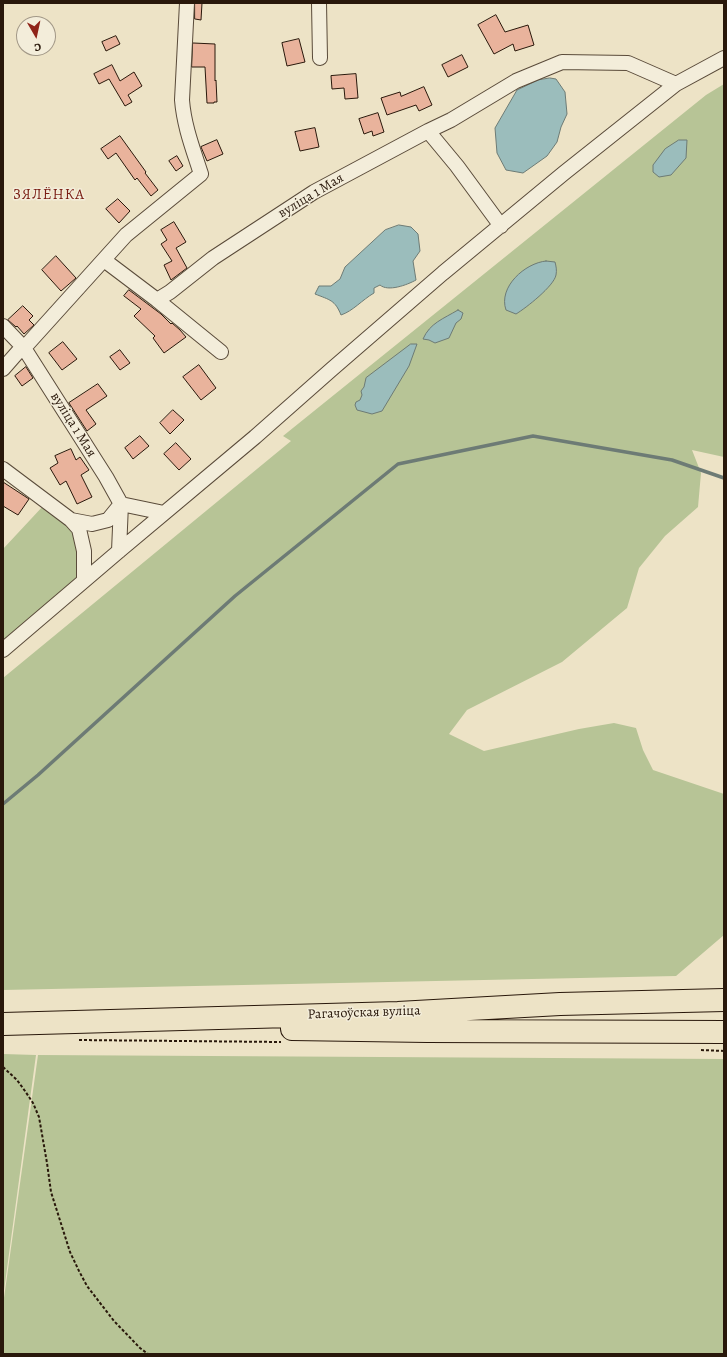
<!DOCTYPE html>
<html>
<head>
<meta charset="utf-8">
<style>
	body { margin:0 }
	#map { position:relative; width:727px; height:1357px; overflow:hidden; background:#ede3c6; font-family:Alegreya,serif }
	canvas { display:block }
	.frame { position:absolute; inset:0; border:4px solid #29180b; pointer-events:none }
	.north { position:absolute; left:16px; top:16px; width:40px; height:40px; box-sizing:border-box; background:#f3edda; border:1px solid #a29887; border-radius:50%; rotate:171deg; font-size:11px; font-weight:700; line-height:16px; text-align:center; color:#29180b }
	.north::after { content:''; display:block; margin:auto; width:14px; height:18px; background:#8f2418; clip-path:polygon(50% 0,100% 100%,50% 72%,0 100%) }
</style>
</head>
<body>
<div id="map">
<canvas width="727" height="1357"></canvas>
<div class="frame"></div>
<div class="north">С</div>
</div>
<script>
const g = document.querySelector('canvas').getContext('2d');
g.lineJoin = 'round';
function fill(path, color) { g.fillStyle = color; g.fill(path, 'evenodd'); }
function strokePath(path, color, width, dash) { g.strokeStyle = color; g.lineWidth = width; g.lineCap = dash ? 'butt' : 'round'; g.setLineDash(dash || []); g.stroke(path); }
function drawText(font, color, halo, rows, align = 'center') {
  g.font = font + ' Alegreya,serif'; g.lineWidth = 3; g.setLineDash([]); g.textBaseline = 'middle'; g.strokeStyle = halo; g.fillStyle = color; for (const [text, x, y, turn = 0] of rows) {
    g.save(); g.translate(x, y); g.rotate((+turn || 0) * Math.PI / 180); g.textAlign = isNaN(turn) ? turn : align; if (halo) g.strokeText(text, 0, 0); g.fillText(text, 0, 0); g.restore();
  }
}
const green = new Path2D(`
	M724 84V457L692 450 701 473 698 507 665 536 639 568 627 608 562 662 467 710 449 734 484 751 579 729 614 723 636 728 643 750 653 770 724 794V935L676 976 3 990V678L291 441 283 436 706 95Z
	M44 505C51 511 60 517 66 524 79 538 77 560 78 578L3 642V549Z
	M3 1054 36 1055 3 1298Z
	M38 1055 724 1059V1354H3V1305Z`);
const water = new Path2D(`
	M550 78 556 79 565 92 567 114 561 127 557 142 547 156 523 173 506 170 497 153 495 128 517 90 538 80Z
	M679 140H687L686 158 671 175 659 177 653 172V165L665 149Z
	M399 225 411 227 418 234 420 251 413 261 416 280C407 285 388 292 380 285L374 288V293C362 300 353 311 341 315 335 300 330 300 315 294L319 286H331L340 279 345 267 385 230Z
	M546 261 555 262C556 266 557 270 556 275 554 286 526 308 516 314L506 310C498 287 525 263 546 261Z
	M458 310 463 313 461 319 456 323 449 338 435 343 429 340 423 339C430 323 443 319 458 310Z
	M411 344H417L409 366 382 411 372 414 357 410 355 405 356 402 360 400 362 395 361 391 364 387 366 378Z`);
const stream = new Path2D(`
	M3 804 38 775 235 596 398 464 533 436 672 460 724 478`);
const building = new Path2D(`
	M195 3H202L201 20 195 19Z
	M496 15 505 32 528 25 534 45 515 51 513 44 494 54 478 25Z
	M116 36 120 44 106 51 102 42Z
	M299 39 305 62 287 66 282 43Z
	M193 43 215 44V81L216 80 217 102H214V103H207L205 67H192Z
	M462 55 468 67 448 77 442 65Z
	M112 65 120 81 134 72 142 86 128 95 132 102 125 106 109 79 99 84 94 74Z
	M356 74 358 98 345 99 344 88 332 89 331 76Z
	M424 87 432 105 419 111 416 105 387 115 381 98 400 92 401 96Z
	M378 113 384 132 373 136 372 131 364 134 359 119Z
	M315 128 319 147 300 151 295 132Z
	M120 136 146 172 145 173 158 190 151 196 137 178 135 180 116 153 108 159 101 149Z
	M217 140 223 154 207 161 201 147Z
	M177 156 183 166 176 171 169 161Z
	M118 199 130 211 119 223 106 209Z
	M174 222 186 242 176 248 187 268 171 280 164 265 172 261 161 244 167 240 161 230Z
	M56 256 76 278 61 291 42 270Z
	M129 290 161 314 171 324 172 323 180 330 186 337 164 353 153 338 155 336 134 316 141 309 124 296Z
	M23 306 33 316 29 320 34 325 24 334 17 326 16 327 8 320Z
	M63 342 77 359 62 370 49 353Z
	M120 350 130 363 120 370 110 357Z
	M199 365 216 388 201 400 183 377Z
	M26 367 33 378 22 386 15 376Z
	M98 384 107 396 86 410 96 424 87 431 69 403Z
	M173 410 184 420 170 434 160 423Z
	M140 436 149 446 133 459 125 448Z
	M176 443 191 459 179 470 164 454Z
	M71 449 76 460 80 457 89 470 81 475 92 497 77 504 66 481 60 485 50 468 58 463 55 456Z
	M3 482 29 499 18 515 3 506Z`);
const path = new Path2D(`
	M79 1040 281 1042
	M701 1050 724 1051
	M3 1067 17 1080 25 1091 33 1103 39 1117 47 1163 51 1192 70 1252 79 1271 87 1286 114 1321 140 1348 148 1354`);
const street = new Path2D(`
	M319 3 320 58
	M428 131 451 120 516 81 562 62 628 63 676 84
	M104 260 157 300 170 292 213 258 314 192 428 131 457 166 501 226
	M157 300 221 352
	M3 326 24 348 106 477 121 504 119 551
	M3 369 17 353 24 348 126 235 201 174C193 149 184 126 182 100L187 3
	M3 469 71 520 79 529 84 551V580
	M71 520 92 524 108 520 121 504 164 513
	M3 650 119 551 255 437 332 369 443 273 564 173 676 84 724 58`);
const primary = new Path2D(`
	M3 1024 398 1013 560 1004 724 1000
	M292 1029 427 1031 724 1032`);
const streetNames = [
	["вуліца 1 Мая",311,196,-31],
	["вуліца 1 Мая",73,425,58],
	["Рагачоўская вуліца",364,1013,-2]
];
const neighbourhoodNames = [
	["ЗЯЛЁНКА",49,195]
];
fill(green, '#b7c496');
fill(water, '#9bbdbc');
strokePath(water, '#6d7b75', 1);
strokePath(stream, '#6d7b75', 3.5);
fill(building, '#e9b39c');
strokePath(building, '#29180b', 1);
strokePath(street, '#5a4b3a', 16);
strokePath(primary, '#29180b', 24);
strokePath(path, '#29180b', 2, [3, 2]);
strokePath(street, '#f3edda', 14);
strokePath(primary, '#ede3c6', 22);
drawText('14px', '#29180b', '#f3edda', streetNames);
g.letterSpacing = '1px';
drawText('15px', '#7a1f14', '#f3edda', neighbourhoodNames);
g.letterSpacing = '0px';
</script>
</body>
</html>
